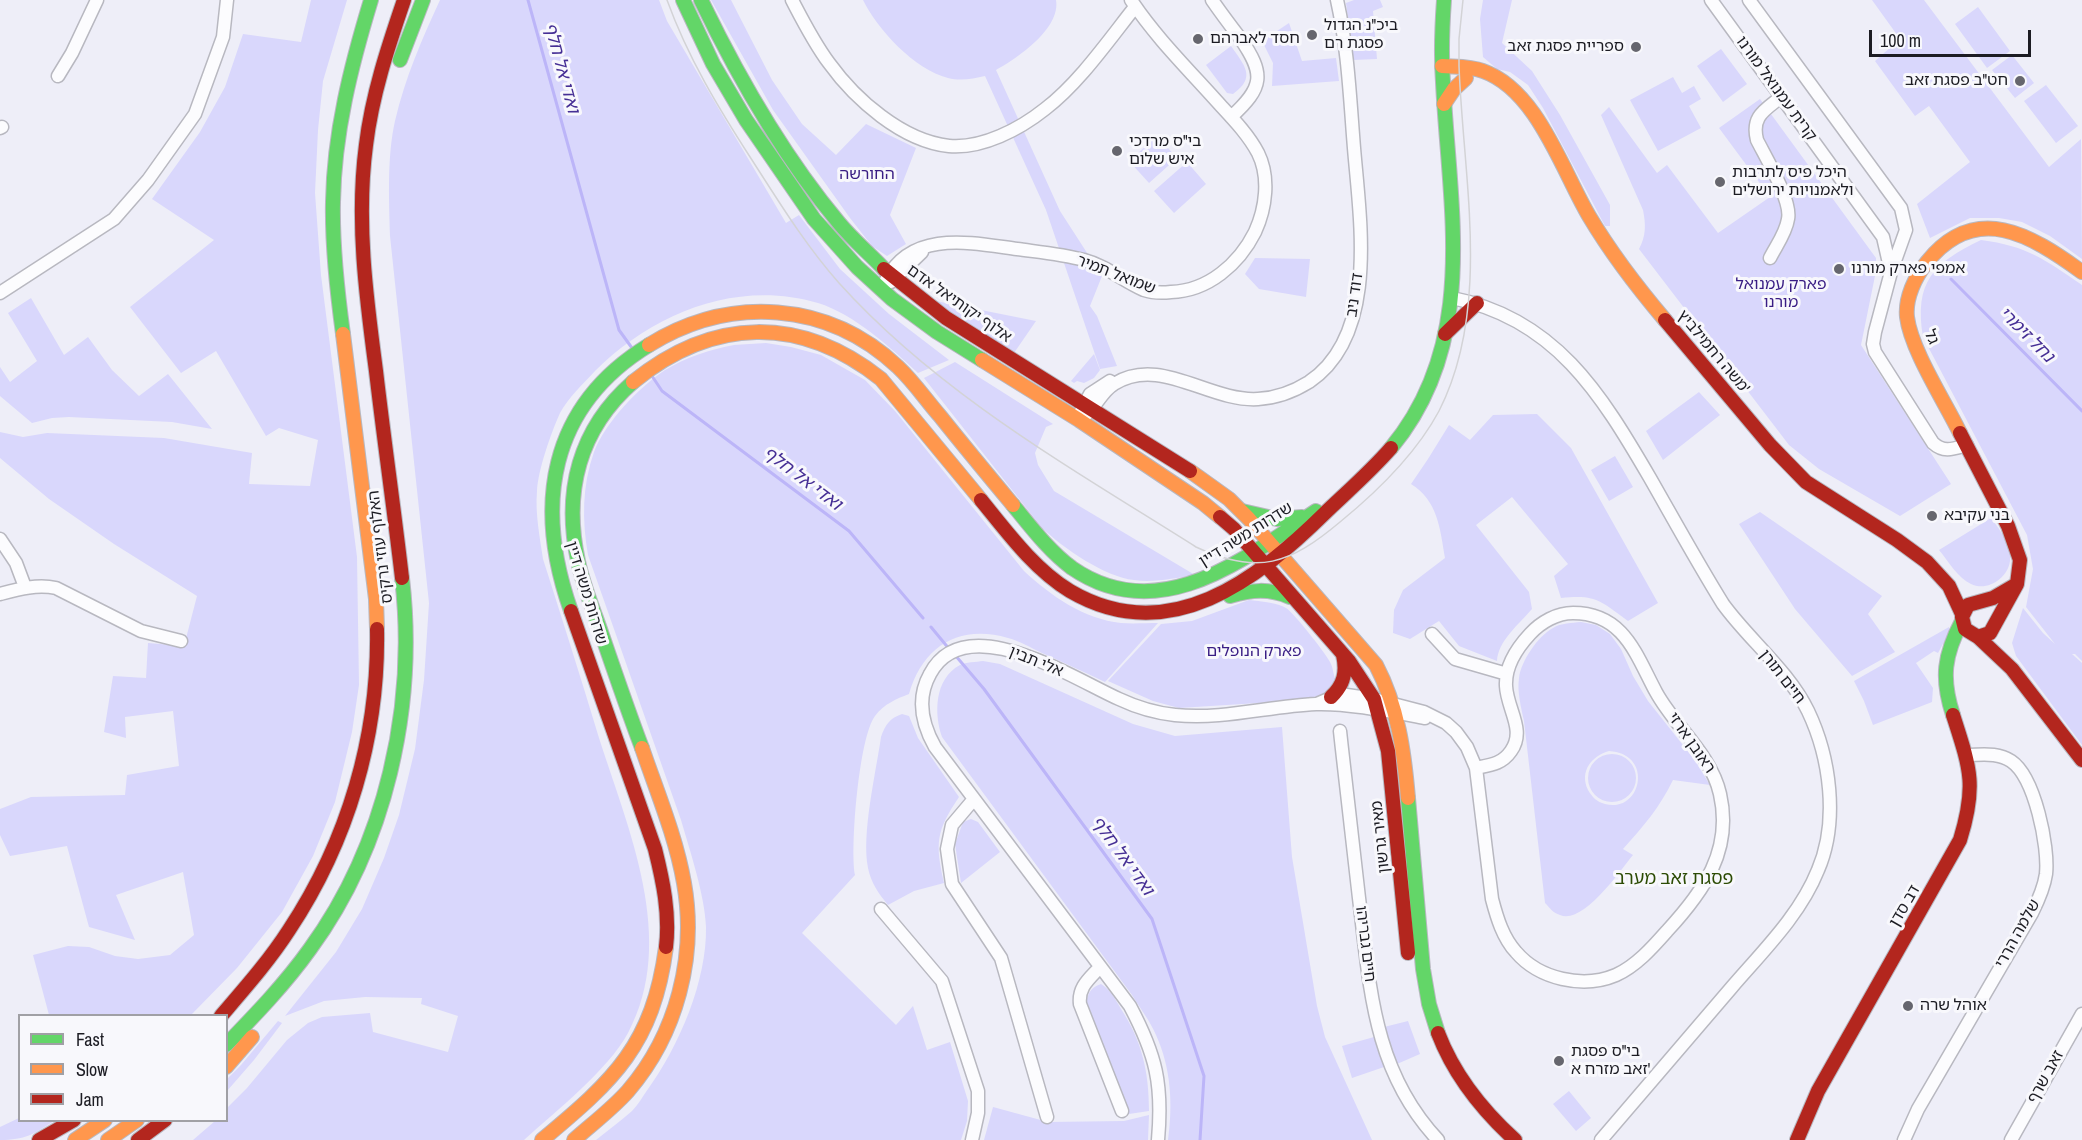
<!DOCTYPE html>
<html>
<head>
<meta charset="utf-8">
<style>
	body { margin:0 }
	#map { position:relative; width:2082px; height:1140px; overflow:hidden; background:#eeeef8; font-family:"Archivo Narrow",sans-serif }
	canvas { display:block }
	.legend { position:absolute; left:18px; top:1014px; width:210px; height:108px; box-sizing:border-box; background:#f8f8fc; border:2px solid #a0a0a5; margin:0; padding:8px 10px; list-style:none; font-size:18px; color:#1c1c23 }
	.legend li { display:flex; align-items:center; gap:12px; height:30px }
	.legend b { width:30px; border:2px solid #a0a0a5 }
	.scale { position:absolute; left:1869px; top:30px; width:162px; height:27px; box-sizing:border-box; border:3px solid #1c1c23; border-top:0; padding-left:8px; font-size:18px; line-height:21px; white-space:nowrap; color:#1c1c23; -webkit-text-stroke:4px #f8f8fc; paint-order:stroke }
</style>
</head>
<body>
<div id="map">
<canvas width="2082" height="1140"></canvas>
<ul class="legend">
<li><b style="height:8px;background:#63d668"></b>Fast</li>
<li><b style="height:8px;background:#ff974d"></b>Slow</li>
<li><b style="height:8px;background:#b3261e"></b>Jam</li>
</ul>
<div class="scale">100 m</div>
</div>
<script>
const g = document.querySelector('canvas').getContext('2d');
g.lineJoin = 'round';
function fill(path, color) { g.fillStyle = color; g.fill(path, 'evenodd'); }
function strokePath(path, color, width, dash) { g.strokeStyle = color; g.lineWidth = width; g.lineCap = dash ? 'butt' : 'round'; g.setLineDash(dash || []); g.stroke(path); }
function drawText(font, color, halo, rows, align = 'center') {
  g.font = font + ' "Archivo Narrow","Noto Sans Hebrew",sans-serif'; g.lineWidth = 6; g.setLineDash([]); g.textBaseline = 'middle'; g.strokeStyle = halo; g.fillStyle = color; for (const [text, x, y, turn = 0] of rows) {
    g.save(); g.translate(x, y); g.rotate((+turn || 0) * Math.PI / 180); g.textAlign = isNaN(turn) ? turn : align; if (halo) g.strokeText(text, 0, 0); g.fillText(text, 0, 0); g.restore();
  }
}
const green = new Path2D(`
	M311 0H347L323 81 318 130 315 193 321 275 357 557 359 685 352 732 335 802 313 856 282 912 237 968 191 1015H49L33 955 68 946 89 947 115 956 138 959 170 955 194 935 183 872 116 895 135 940 89 927 67 846 10 856 0 835V809L31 797 125 795 127 775 179 766 173 711 125 717 126 738 104 732 113 676 146 678 148 643 184 646 197 596 114 544 49 499 0 458V432L23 437 47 433 164 438 252 453 249 484 310 486 318 440 279 428 266 436 216 351 181 373 130 307 214 240 152 199 200 132 225 87 243 34 301 42Z
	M440 0H659L667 21 786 223 799 215 840 269 889 314 949 360 918 373C891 348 854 314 818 303 737 279 653 313 595 371 583 384 568 398 560 413 551 433 538 470 537 491 535 514 540 538 543 559 562 619 581 678 599 738 628 829 678 940 628 1033 608 1070 556 1111 524 1140H193L215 1121 226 1120 227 1108 247 1088 287 1040 308 1023 322 1017 370 1013 373 1032 448 1052 458 1016 421 1004 422 998 365 997 324 1001 285 1016 336 952 362 909 384 858 399 815 415 749 424 680 429 603 390 236C389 199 387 156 395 121 405 78 422 39 440 0Z
	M711 0H731L772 80 802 124 836 155 866 124 916 148 890 215 906 244 887 256 872 246 850 218 773 110Z
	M863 0H1056C1061 28 1018 58 996 70L1060 211 1102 276 1090 306 1097 316 1117 366 1100 369 1046 210 985 76C973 79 960 81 948 78 915 70 877 29 863 0Z
	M1354 0H1380L1383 7 1373 11 1377 59 1353 60 1346 3Z
	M1483 0H1512L1502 43 1532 71 1560 115 1610 205V226H1605L1543 108 1528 85 1510 72 1497 69 1483 57 1480 19Z
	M1872 0H1924L2049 167 2081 139 2082 259 2050 236 2022 222 1999 218H1970L1930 238 1917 204 1970 162 1929 106 1915 116 1875 61 1900 39Z
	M1978 7 2010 51 1987 68 1955 24Z
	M1289 23 1302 61 1336 58 1339 81 1272 86 1273 63 1262 41Z
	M1231 46C1244 65 1257 77 1233 94L1227 93 1206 65Z
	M1721 49 1747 84 1723 102 1697 66Z
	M2012 55 2034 83 2015 98 1992 70Z
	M1673 77 1682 93 1694 86 1701 99 1689 106 1701 128 1658 151 1630 100Z
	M2046 85 2078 126 2056 143 2024 101Z
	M1760 99 1876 258V271L1861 345 1951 484 1900 516 1819 469 1789 445 1639 249C1646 236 1646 225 1643 210L1601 115 1609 107 1657 173 1667 165 1718 233 1770 197 1719 128Z
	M1157 136 1177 158 1149 183 1129 161Z
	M1187 162 1206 184 1174 213 1154 191Z
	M1981 240C2027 246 2044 259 2082 285V661L2075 654H2072L2082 663V745L2016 656 2012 643 2023 608 2043 633 2055 644 2026 607 2033 569 2027 535 1923 337C1914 282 1933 263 1981 240Z
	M1255 258 1310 259 1306 297 1259 289 1245 274Z
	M31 298 64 355 88 337 112 370 139 396 168 374 212 429 172 422 69 417 52 418 32 423 0 396V367L10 382 37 361 8 313Z
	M931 300 1036 321 1014 353Z
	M766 343 791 347 821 355 865 380 895 411 1024 571C1051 596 1084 619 1121 623 1133 624 1146 623 1158 623L1105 682C1084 672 1063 662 1042 653 1031 648 1020 641 1008 638 959 624 923 646 909 694 896 699 884 704 875 716 859 737 850 847 855 875L802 933 896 1025 913 1006 927 1050 950 1042 968 1101 967 1121 961 1140H596C608 1130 621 1121 632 1111 638 1105 643 1096 648 1089 679 1046 707 981 706 927 705 896 690 851 681 820L588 555C582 520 582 486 594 452 605 423 639 387 665 370 685 358 711 349 734 345 744 344 755 344 766 343Z
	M1094 354 1100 370 1094 378 1084 383 1077 381 1074 383 1071 381Z
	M955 362 1053 424 1046 427 1035 453 1038 465 1054 491 1195 575C1175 578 1154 583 1134 580 1105 577 1063 548 1042 528L924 378Z
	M1699 392 1720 415 1663 460 1646 431Z
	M1537 414 1571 448 1658 603 1628 621C1601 601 1596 594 1561 598L1554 576 1568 564 1512 497 1476 525 1529 592 1532 609C1519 624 1498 641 1497 661L1459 646 1439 621 1410 639 1393 633 1394 610 1403 590 1445 558C1440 528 1438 501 1411 484L1428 459 1449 425 1470 440 1493 415Z
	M1615 456 1633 487 1609 501 1591 470Z
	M1760 512 1882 596 1868 614 1895 652 1852 676 1795 609 1739 524Z
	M1991 518C2000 530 2012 545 2010 561 2008 578 1987 592 1971 584 1958 578 1948 561 1939 550Z
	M1249 600C1260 601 1278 603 1286 608 1294 613 1328 656 1331 664 1334 671 1333 676 1337 682L1325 693 1306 700 1179 708 1153 701 1108 681 1161 624 1192 621Z
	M1581 622 1596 625 1610 634 1621 649 1633 676 1648 701 1694 759 1710 785 1673 780C1660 807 1643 827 1623 849L1633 855C1620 871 1583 925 1560 915 1553 913 1550 908 1545 903L1524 721C1521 707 1517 692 1519 678 1521 661 1538 636 1553 628 1561 623 1572 623 1581 622ZM1609 751C1655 754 1641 814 1605 804 1597 802 1592 797 1588 790 1579 771 1592 756 1609 751Z
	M1949 627V633L1938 653 1934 651 1916 663 1933 688 1932 702 1873 725 1864 701 1854 681Z
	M983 661 1000 664 1133 724 1175 736 1282 727 1292 857 1317 1006 1325 1037 1372 1140H1168C1173 1104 1171 1068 1156 1035 1150 1021 1140 1008 1132 995L942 737C934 714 934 679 960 665 966 662 976 662 983 661Z
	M902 714 909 716 918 738 959 797C936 831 935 843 944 883L914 891 888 905C879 894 871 883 868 868 861 835 876 772 881 737 885 725 890 718 902 714Z
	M1588 778a24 24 0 1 1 48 0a24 24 0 1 1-48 0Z
	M971 819 978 822 1000 852 961 883 955 844 963 822Z
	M1101 984C1111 990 1115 999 1121 1009 1142 1041 1149 1072 1149 1111L1129 1114 1086 1004C1088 993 1090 988 1101 984Z
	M278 1021 282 1023 254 1060 227 1091V1079L241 1065Z
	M1408 1021 1420 1054 1397 1064 1390 1050 1384 1027Z
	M1374 1037 1384 1067 1352 1078 1342 1046Z
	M1569 1091 1591 1118 1576 1131 1553 1104Z
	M993 1107 1048 1122 1124 1121 1149 1115 1148 1140H984Z
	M19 1118 20 1120 54 1121C34 1134 25 1140 0 1140V1127Z`);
const stream = new Path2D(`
	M528 0 619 330 632 348
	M1951 279 2082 411
	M652 376 662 391 849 531 923 618
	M931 627 950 650
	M955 655 984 689 1152 919 1204 1076 1200 1140`);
const street = new Path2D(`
	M792 0C803 21 814 43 829 63 855 99 902 141 949 146 982 149 1020 129 1045 109 1079 83 1108 41 1135 7
	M1212 0C1221 13 1230 25 1240 38 1265 74 1264 87 1231 117
	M1711 0 1883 237 1891 272
	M1749 0 1901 208 1906 230 1891 272 1875 332 1873 344 1875 352 1933 443C1944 453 1953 449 1967 445
	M58 76 72 53 97 0
	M0 128 2 127
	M1770 258C1776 246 1786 233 1788 219 1792 201 1766 158 1757 140 1751 116 1765 110 1781 97
	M886 280C912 229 972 243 1017 249 1039 252 1062 254 1084 260 1107 266 1123 281 1144 290 1153 293 1162 293 1171 292 1208 291 1239 264 1255 232 1266 208 1270 177 1258 153 1249 136 1235 121 1222 107 1191 72 1156 38 1131 0
	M891 282 922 252
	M0 293 114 219 148 180 195 114 223 37 227 0
	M1452 298C1555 318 1601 394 1650 478 1674 520 1697 562 1723 604 1749 640 1788 670 1808 711 1830 757 1839 821 1818 870 1800 915 1763 951 1732 987 1688 1038 1645 1089 1601 1140
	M1081 411 1090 394 1110 381
	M1087 414C1097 405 1102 391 1114 384 1160 355 1209 402 1258 399 1277 398 1293 392 1309 382 1379 335 1360 221 1354 148 1350 99 1348 49 1337 0
	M0 539 16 563 25 587
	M0 594C19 589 37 584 56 588L141 631 181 641
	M1432 634 1455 659 1507 674
	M1317 704 1340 694 1374 699 1424 712 1446 723 1456 732 1467 747 1476 768 1492 899C1497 918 1503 938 1516 952 1539 979 1583 989 1616 975 1636 966 1652 948 1667 931 1703 892 1733 851 1720 794 1711 754 1675 727 1656 692 1636 655 1624 613 1573 613 1557 613 1541 622 1530 634 1517 648 1505 666 1506 686 1507 709 1526 730 1511 751 1502 764 1491 765 1476 768
	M1340 731C1346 787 1353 843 1359 898 1370 987 1373 1071 1438 1140
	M974 799 952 825 947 849 952 884 1001 958 1047 1117
	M881 909 942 981 978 1091V1113L972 1140
	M1100 967C1089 979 1078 987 1080 1004L1122 1111
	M1158 1140C1163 1084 1156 1055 1130 1006L935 747C922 724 916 699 930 674 965 607 1074 679 1119 699 1136 707 1156 713 1175 715 1223 720 1269 706 1316 704 1349 703 1392 712 1425 718
	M1904 1140 1918 1109 2032 913C2038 901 2044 888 2046 874 2049 847 2035 777 2011 761 1997 752 1982 755 1966 755
	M2011 1140 2082 1014`);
const fast = new Path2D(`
	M683 0 713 64 746 120 814 219 857 267 892 299 937 332 982 360
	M701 0C739 79 783 156 839 223 853 240 870 254 884 269
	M400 60 423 0
	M343 334C337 290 332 246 333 202 334 133 351 66 371 0
	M633 382C579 429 563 492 578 561 583 586 594 611 602 635 615 673 628 711 642 748
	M1391 448C1480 341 1449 207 1443 82 1441 55 1442 28 1444 0
	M1013 505C1031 527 1049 551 1072 568 1159 628 1244 559 1316 511
	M1242 511 1277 519 1302 517
	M1230 596C1252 590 1268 588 1290 597
	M571 611C534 506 548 407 649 345
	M1953 715C1941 678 1944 655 1962 621
	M1408 798 1423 969 1429 1004 1438 1033
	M226 1045C256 1014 285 984 310 949 386 845 417 706 402 578`);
const slow = new Path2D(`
	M1442 66C1456 67 1470 66 1483 71 1537 90 1562 170 1589 216 1611 253 1637 287 1665 320
	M1444 104 1454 89 1466 78
	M343 334 376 599 377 629
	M649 345C730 295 828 301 898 367 914 382 926 400 940 416 964 446 988 475 1013 505
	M982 360 1079 420 1203 503 1220 517
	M633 382C713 317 800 315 881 379L981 500
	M1960 433C1945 402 1911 350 1907 317 1905 298 1915 277 1927 262 1976 201 2031 235 2082 272
	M1190 471 1229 499 1249 519 1376 665C1398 707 1404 751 1408 798
	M226 1067 252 1037
	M75 1140 105 1120
	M108 1140 137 1120
	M542 1140C614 1080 653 1045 666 947
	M574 1140C592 1124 612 1109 628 1091 677 1034 697 956 684 883 676 837 657 792 642 748`);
const jam = new Path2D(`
	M884 269 946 318 1190 471
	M1665 320 1770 445 1806 482 1897 540 1927 562 1949 586 1962 614
	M1445 334 1477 303
	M1960 433 2008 526 2020 560 2017 584 1990 633 1978 637 1965 629 1962 617 1968 605 1993 598 2017 584
	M981 500C1007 532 1034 569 1070 591 1169 649 1257 580 1326 512 1348 491 1371 471 1391 448
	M1220 517 1234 529 1349 661 1374 699 1388 751 1408 953
	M402 578C394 509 384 440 376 371 366 296 356 220 366 145 372 95 388 47 404 0
	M571 611 655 849C663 881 670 914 666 947
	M1978 637 2012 669 2082 760
	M1331 697C1344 685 1347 672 1343 655
	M221 1016C245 988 269 961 289 930 348 841 379 736 377 629
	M1438 1033C1454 1075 1482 1110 1515 1140
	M39 1140 74 1120
	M138 1140 165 1120
	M1797 1140 1818 1091 1960 840C1977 785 1970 768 1953 715`);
const tram = new Path2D(`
	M667 0C688 58 719 109 752 160 779 202 806 246 839 283 939 394 1071 468 1196 547 1258 576 1290 564 1340 522 1378 491 1416 454 1439 411 1492 307 1463 178 1459 66V39L1463 0`);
const markers = [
	[1312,35,6,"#66666e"],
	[1198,39,6,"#66666e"],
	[1636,47,6,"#66666e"],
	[2020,81,6,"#66666e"],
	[1117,151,6,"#66666e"],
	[1720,182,6,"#66666e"],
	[1839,269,6,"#66666e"],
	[1932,516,6,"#66666e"],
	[1908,1006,6,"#66666e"],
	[1559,1061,6,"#66666e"]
];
const poiNames = [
	["ביכ\"נ הגדול",1324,26],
	["פסגת רם",1324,44],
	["חסד לאברהם",1210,39],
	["ספריית פסגת זאב",1624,47,"right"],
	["חט\"ב פסגת זאב",2008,81,"right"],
	["בי\"ס מרדכי",1129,142],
	["איש שלום",1129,160],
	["היכל פיס לתרבות",1732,173],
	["ולאמנויות ירושלים",1732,191],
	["אמפי פארק מורנו",1851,269],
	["בני עקיבא",1944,516],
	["אוהל שרה",1920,1006],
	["בי\"ס פסגת",1571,1052],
	["זאב מזרח א'",1571,1070]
];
const streetNames = [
	["קרית עמנואל מורנו",1776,89,54],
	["שמואל תמיר",1116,275,21],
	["דוד ניב",1355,295,-82],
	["אלוף יקותיאל אדם",959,304,35],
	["גל",1931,337,67],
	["משה רחמילביץ'",1713,352,50],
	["שדרות משה דיין",1246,535,-32],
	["האלוף עוזי נרקיס",381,547,-97],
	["שדרות משה דיין",586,593,73],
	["אלי תבין",1036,662,22],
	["חיים תורן",1782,677,52],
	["ראובן ארזי",1691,743,55],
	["מאיר גרשון",1381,837,-96],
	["דב סדן",1905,906,-60],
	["שלמה הררי",2018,934,-61],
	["חיים גבריהו",1365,944,83],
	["זאב שרף",2046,1077,-61]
];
const parkNames = [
	["החורשה",867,175],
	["פארק עמנואל",1781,285],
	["מורנו",1781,303],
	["פארק הנופלים",1254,652]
];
const waterNames = [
	["ואדי אל חלף",561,68,75],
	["נחל זימרי",2026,335,45],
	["ואדי אל חלף",802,479,37],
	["ואדי אל חלף",1122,856,54]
];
const neighbourhoodNames = [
	["פסגת זאב מערב",1674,879]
];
fill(green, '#d9d7fc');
strokePath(stream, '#bcb5f8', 3);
strokePath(street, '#b8b8c0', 15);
strokePath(fast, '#b8b8c0', 16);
strokePath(slow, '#b8b8c0', 16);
strokePath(jam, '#b8b8c0', 16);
strokePath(street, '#fcfcfe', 12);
strokePath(fast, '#63d668', 14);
strokePath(slow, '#ff974d', 14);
strokePath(jam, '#b3261e', 14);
strokePath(tram, '#d3d3d6', 1.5);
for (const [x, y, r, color] of markers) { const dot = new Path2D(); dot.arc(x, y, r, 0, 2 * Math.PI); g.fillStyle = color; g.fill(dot); strokePath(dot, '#f8f8fc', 2); }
drawText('16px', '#1c1c23', '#f8f8fc', poiNames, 'left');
drawText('16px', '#1c1c23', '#f8f8fc', streetNames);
drawText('16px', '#391d84', '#f8f8fc', parkNames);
drawText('italic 18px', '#462f95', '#f8f8fc', waterNames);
drawText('18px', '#2d4c05', '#f8f8fc', neighbourhoodNames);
</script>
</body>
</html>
